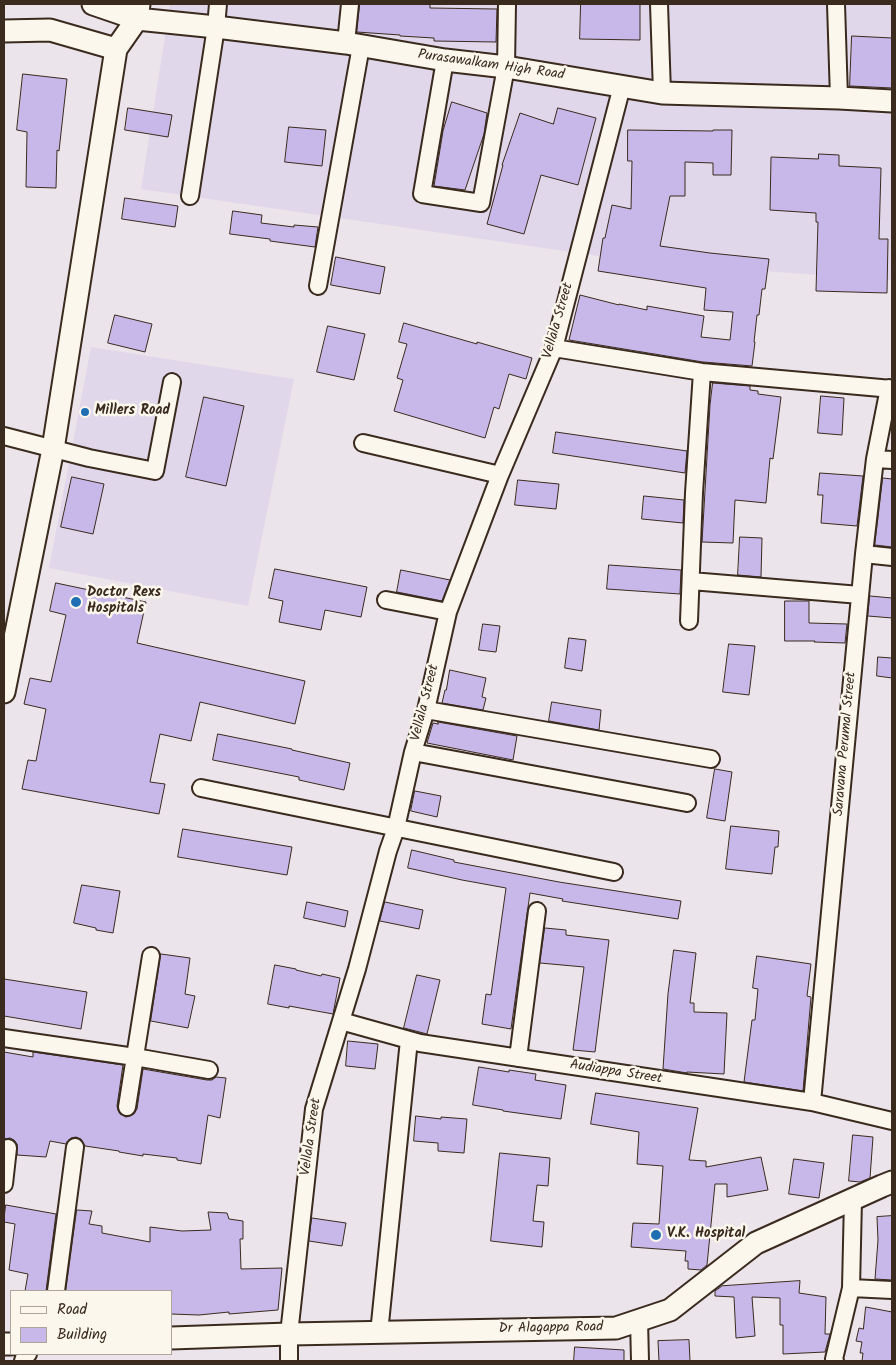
<!DOCTYPE html>
<html>
<head>
<meta charset="utf-8">
<style>
	body { margin:0 }
	#map { position:relative; width:896px; height:1365px; overflow:hidden; background:#ece4eb; font-family:Kalam,sans-serif }
	canvas { display:block }
	.frame { position:absolute; inset:0; border:5px solid #3b2a1e; pointer-events:none }
	.legend { position:absolute; left:10px; top:1290px; width:162px; height:65px; box-sizing:border-box; background:#fbf7ec; border:1px solid #aea59a; margin:0; padding:6px 9px; list-style:none; font-size:15px; color:#3b2a1e }
	.legend li { display:flex; align-items:center; gap:10px; height:25px }
	.legend b { width:25px; border:1px solid #aea59a }
</style>
</head>
<body>
<div id="map">
<canvas width="896" height="1365"></canvas>
<div class="frame"></div>
<ul class="legend">
<li><b style="height:6px;background:#fbf7ec"></b>Road</li>
<li><b style="height:14px;background:#c8b8e9"></b>Building</li>
</ul>
</div>
<script>
const g = document.querySelector('canvas').getContext('2d');
g.lineJoin = 'round';
function fill(path, color) { g.fillStyle = color; g.fill(path, 'evenodd'); }
function strokePath(path, color, width, dash) { g.strokeStyle = color; g.lineWidth = width; g.lineCap = dash ? 'butt' : 'round'; g.setLineDash(dash || []); g.stroke(path); }
function drawText(font, color, halo, rows, align = 'center') {
  g.font = font + ' Kalam,sans-serif'; g.lineWidth = 5; g.setLineDash([]); g.textBaseline = 'middle'; g.strokeStyle = halo; g.fillStyle = color; for (const [text, x, y, turn = 0] of rows) {
    g.save(); g.translate(x, y); g.rotate((+turn || 0) * Math.PI / 180); g.textAlign = isNaN(turn) ? turn : align; if (halo) g.strokeText(text, 0, 0); g.fillText(text, 0, 0); g.restore();
  }
}
const built = new Path2D(`
	M170 4H892V280L646 263 141 189Z
	M91 347 294 379 248 606 49 568Z`);
const building = new Path2D(`
	M360 4H430V8L497 9 496 42 434 41V38L400 36V35L357 32Z
	M581 4H640V40L580 39Z
	M852 36 892 38V88L850 86Z
	M23 74 67 79 59 151 57 150 56 188 26 187 27 132 17 130Z
	M452 102 487 113 484 134 465 190 434 186 443 131Z
	M128 108 172 115 168 137 125 130Z
	M558 108 596 118 578 185 541 175 524 234 487 224 503 165H502L520 113 553 124Z
	M289 127 326 130 322 166 285 162Z
	M628 130 713 131V130H732L731 175H713V163L685 162V196H670L660 246 710 253 769 259 765 289H762L759 315H757L754 342H755L752 366 703 362 569 340 580 295 619 305V304L647 310V306L704 316 701 337 730 340 733 312 704 310 706 288 598 271 603 238H605L612 205 631 209 632 161H628Z
	M819 154 839 155V166L881 168 879 239H888L887 293 816 291 818 222H816V213L770 210 771 157 818 159Z
	M125 198 178 206 175 227 122 219Z
	M233 211 262 215 261 223 294 227V225L318 227 315 247 270 241V239L230 234Z
	M336 257 385 267 380 294 331 285Z
	M115 315 152 324 145 352 108 343Z
	M404 323 477 344V342L532 358 526 379 509 374 499 409 494 407 485 438 394 411 403 380 397 378 407 344 399 342Z
	M328 326 365 334 354 380 317 372Z
	M713 383 750 386V390L758 391V394L781 397 773 459 770 458 766 503 735 500 733 543 702 542 710 405Z
	M821 396 844 398 842 435 818 433Z
	M204 397 244 406 226 486 186 477Z
	M556 432 687 451 685 473 553 453Z
	M820 473 863 476 857 526 821 523 823 495H818Z
	M72 477 104 484 93 534 61 527Z
	M883 478 892 479V547L875 545Z
	M518 480 559 484 556 509 515 505Z
	M644 496 684 500 683 523 642 519Z
	M740 537 762 538 761 577 738 575Z
	M609 565 681 570 680 594 607 589Z
	M275 569 367 587 361 617 325 610 321 630 279 622 283 601 269 598Z
	M401 570 450 580 442 601 397 592Z
	M56 583 146 602 137 643 305 681 295 724 200 702 191 741 160 734 150 782 165 784 159 814 22 789 28 760 36 761 46 709 24 704 30 678 51 682 66 615 50 611Z
	M870 596 892 598V618L868 616Z
	M785 601H809V623L847 624 845 643 814 642 815 641H785Z
	M483 624 500 626 496 652 479 650Z
	M569 638 586 640 582 671 565 668Z
	M729 644 755 646 749 695 723 692Z
	M878 657 892 658V678L877 676Z
	M450 670 486 678 482 697 486 698 483 710 442 703 445 690H446Z
	M552 702 601 710 599 730 549 721Z
	M438 722 517 736 513 760 427 743 433 723 438 724Z
	M218 734 292 749V750L350 763 344 790 299 780V777L213 760Z
	M715 769 732 772 725 821 707 818Z
	M415 791 441 796 437 817 411 811Z
	M731 826 779 831 778 847H775L772 874 726 869Z
	M183 829 292 847 287 875 178 857Z
	M412 850 454 860V862L559 882 681 901 678 919 562 901 563 899 530 893 511 1029 482 1024 486 994 491 995 506 888 462 880 408 868Z
	M82 885 120 891 113 933 96 930V928L74 923Z
	M307 902 348 911 345 927 304 918Z
	M385 902 423 910 419 929 380 921Z
	M545 928 566 930V935L609 940 595 1052 573 1050 584 967 540 963Z
	M674 950 696 953 690 1003H694V1012L727 1013 724 1074 687 1072V1073L663 1069 668 994Z
	M161 954 190 958 185 994 195 996 188 1028 151 1021Z
	M757 956 811 964 807 996 811 997 803 1091 744 1082 752 1020H755L758 989 753 988Z
	M275 965 296 969V970L321 976 322 974 340 978 333 1014 289 1006V1008L268 1004Z
	M417 975 440 980 427 1034 404 1028Z
	M4 979 87 992 81 1029 4 1016Z
	M348 1041 378 1044 375 1069 346 1066Z
	M4 1052 33 1057V1052L123 1065 117 1106 118 1110 120 1114 126 1117 130 1116 134 1114 137 1109 143 1069 207 1080H212L216 1077 226 1078 220 1118 208 1115 201 1164 177 1160V1158L143 1154V1156L119 1152V1151L85 1146 81 1139 76 1137 71 1138 66 1144 50 1141 46 1157 17 1155V1144L14 1140 10 1138 4 1139Z
	M479 1067 509 1072V1070L536 1074 535 1080 566 1085 561 1119 503 1111V1110L473 1105Z
	M596 1093 698 1108 689 1160 706 1161V1167L761 1157 768 1190 727 1197V1184H715L707 1265 701 1270 688 1269V1261H685L686 1251 631 1247 633 1223 659 1224 663 1166 637 1164 639 1132 591 1124Z
	M416 1116 441 1119V1117L467 1119 464 1153 438 1151V1143L414 1141Z
	M853 1135 873 1137 870 1178 860 1182 849 1181Z
	M500 1153 550 1158 548 1186 537 1185 533 1221 544 1222 542 1247 491 1241Z
	M794 1159 824 1163 819 1198 789 1194Z
	M6 1205 56 1214 46 1291H25L28 1274 9 1270 15 1224 4 1222Z
	M77 1210 92 1211 89 1224 102 1226V1233L150 1242V1227L182 1231 211 1230 208 1212 227 1213 229 1219 243 1221V1239H240L241 1269 282 1268 278 1310 229 1314V1312L199 1315 171 1314V1291H66Z
	M892 1216V1280L875 1279 878 1240 877 1217Z
	M312 1218 346 1223 342 1246 309 1241Z
	M800 1281 799 1293 826 1297 825 1334H830L825 1352 783 1354V1325H780V1298L752 1297 755 1336 736 1338 734 1297 715 1296V1291L722 1286Z
	M866 1307 892 1312V1361H862L863 1353H860L862 1342 856 1341 859 1328 863 1329Z
	M689 1340 690 1361H659L658 1341Z
	M575 1347 624 1350V1361H574Z`);
const minor = new Path2D(`
	M659 4 662 93
	M836 4 839 98
	M346 43 350 4
	M445 60 422 194 481 203 506 67 507 4
	M190 196 216 27 218 4
	M318 286 361 46
	M554 348 702 372 892 389
	M4 436 89 458 155 471 172 382
	M363 443 500 475
	M875 459 892 460
	M864 554 892 557
	M691 581 860 595
	M386 600 448 612
	M689 621 694 493 702 372
	M426 710 711 759
	M413 752 687 803
	M201 788 614 872
	M341 1021 420 1043 812 1102 892 1121
	M4 1038 135 1057 209 1070
	M518 1058 537 911
	M812 1102 864 554 875 459 889 388
	M127 1107 151 956
	M4 1184 8 1148
	M851 1288 892 1290
	M56 1291 75 1147
	M639 1320 640 1361
	M379 1333 409 1040
	M23 1361 25 1355 28 1354
	M289 1361V1334L314 1109 357 969 388 851 396 828 413 752 426 710 448 612 500 475 554 348 622 86
	M835 1361 834 1359 851 1288 853 1199`);
const major = new Path2D(`
	M93 4 137 19 216 27 346 43 445 60 506 67 662 93 839 98 892 101
	M4 31 50 30 116 49
	M4 692 53 449 116 49 137 19 139 4
	M171 1338 289 1334 616 1328 670 1310 756 1243 882 1186 892 1182
	M4 1344H11`);
const markers = [
	[85,412,5,"#1f6fb2"],
	[76,602,6,"#1f6fb2"],
	[656,1235,6,"#1f6fb2"]
];
const streetNames = [
	["Purasawalkam High Road",491,66,8],
	["Vellala Street",559,321,-74],
	["Vellala Street",426,703,-76],
	["Saravana Perumal Street",846,744,-85],
	["Audiappa Street",616,1073,9],
	["Vellala Street",312,1137,-82],
	["Dr Alagappa Road",551,1329,-1]
];
const poiNames = [
	["Millers Road",95,412],
	["Doctor Rexs",87,594],
	["Hospitals",87,610],
	["V.K. Hospital",667,1235]
];
fill(built, '#e1d7ea');
fill(building, '#c8b8e9');
strokePath(building, '#3b2a1e', 1);
strokePath(minor, '#3b2a1e', 20);
strokePath(major, '#3b2a1e', 25);
strokePath(minor, '#fbf7ec', 16);
strokePath(major, '#fbf7ec', 21);
for (const [x, y, r, color] of markers) { const dot = new Path2D(); dot.arc(x, y, r, 0, 2 * Math.PI); g.fillStyle = color; g.fill(dot); strokePath(dot, '#fbf7ec', 2); }
drawText('14px', '#3b2a1e', '#fbf7ec', streetNames);
drawText('bold 14px', '#3b2a1e', '#fbf7ec', poiNames, 'left');
</script>
</body>
</html>
